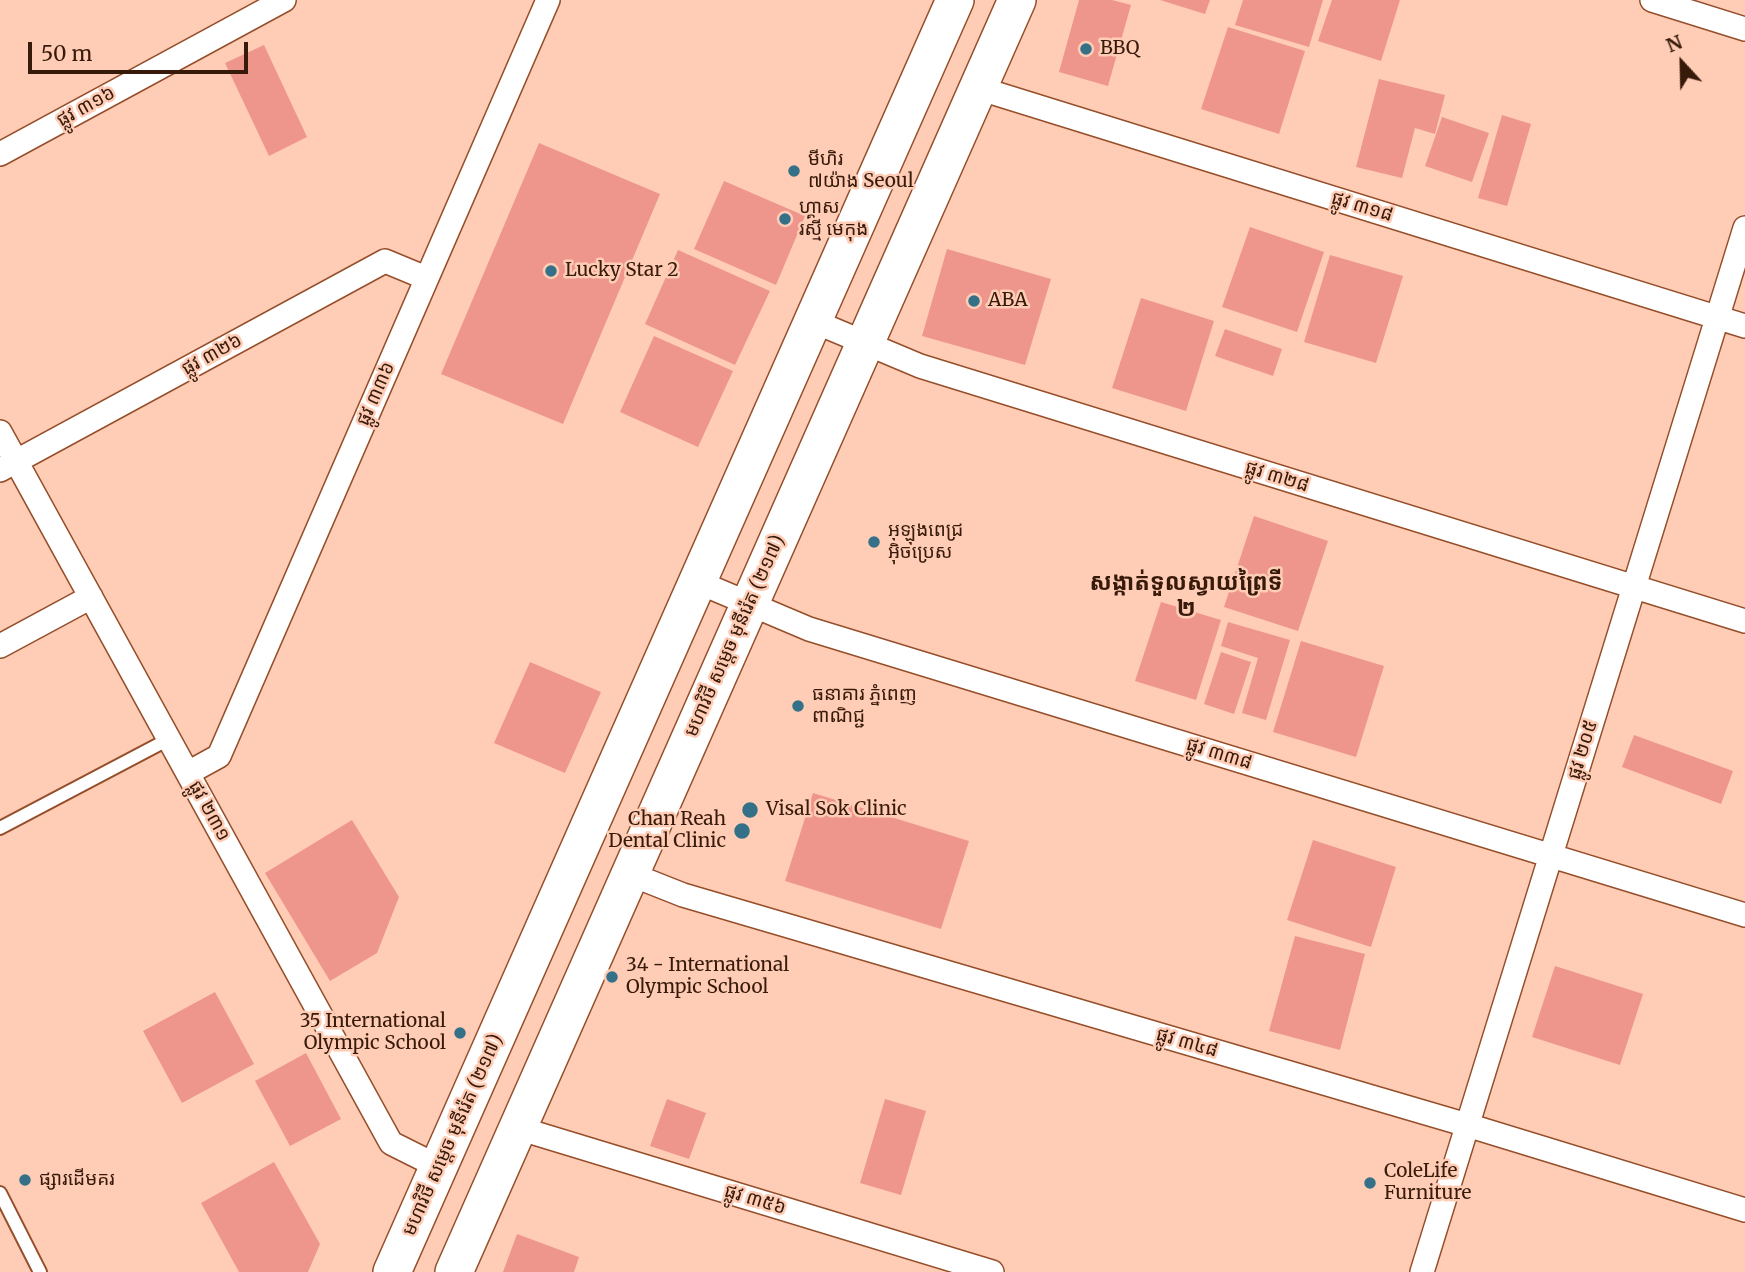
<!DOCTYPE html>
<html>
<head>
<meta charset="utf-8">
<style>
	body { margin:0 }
	#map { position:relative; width:1745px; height:1272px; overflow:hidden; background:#ffcdb6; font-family:Merriweather,serif }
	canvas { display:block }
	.north { position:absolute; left:1647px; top:28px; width:70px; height:70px; -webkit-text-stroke:5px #ffcdb6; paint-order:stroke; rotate:338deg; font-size:19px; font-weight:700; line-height:28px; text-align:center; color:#381a0b }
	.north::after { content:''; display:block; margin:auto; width:24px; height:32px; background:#381a0b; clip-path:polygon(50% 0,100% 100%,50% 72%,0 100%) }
	.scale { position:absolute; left:28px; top:42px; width:220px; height:32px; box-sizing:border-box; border:4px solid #381a0b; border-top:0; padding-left:9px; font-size:21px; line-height:24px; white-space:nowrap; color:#381a0b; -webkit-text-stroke:5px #ffcdb6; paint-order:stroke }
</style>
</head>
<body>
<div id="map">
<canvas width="1745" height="1272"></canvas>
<div class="north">N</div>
<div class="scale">50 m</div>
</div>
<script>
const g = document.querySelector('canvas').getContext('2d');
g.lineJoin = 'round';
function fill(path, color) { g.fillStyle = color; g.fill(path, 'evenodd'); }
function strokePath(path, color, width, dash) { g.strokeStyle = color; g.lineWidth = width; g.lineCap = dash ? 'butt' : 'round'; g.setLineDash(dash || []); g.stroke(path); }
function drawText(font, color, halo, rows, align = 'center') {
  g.font = font + ' Merriweather,"Noto Sans Khmer",serif'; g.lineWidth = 5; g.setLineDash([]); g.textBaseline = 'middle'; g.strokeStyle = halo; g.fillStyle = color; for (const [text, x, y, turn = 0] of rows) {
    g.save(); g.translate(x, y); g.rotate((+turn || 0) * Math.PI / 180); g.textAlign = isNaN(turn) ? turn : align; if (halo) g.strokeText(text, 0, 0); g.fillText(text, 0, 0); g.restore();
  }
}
const building = new Path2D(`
	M1079 0H1112L1131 5 1108 86 1059 72Z
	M1160 0H1210L1205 14Z
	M1243 0H1323L1309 47 1235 25Z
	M1332 0H1400L1381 61 1318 41Z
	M1228 27 1305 51 1279 134 1201 109Z
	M264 45 307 137 269 156 225 63Z
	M1379 79 1445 95 1435 134 1415 128 1402 178 1356 167Z
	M1502 115 1531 124 1507 206 1478 198Z
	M1442 117 1489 133 1472 182 1425 166Z
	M539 143 660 194 563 424 441 374Z
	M724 181 805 216 776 285 694 249Z
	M1250 227 1324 252 1297 332 1222 307Z
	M947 249 1051 279 1025 365 922 336Z
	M678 250 770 291 735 365 645 324Z
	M1330 255 1403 276 1376 363 1304 342Z
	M1141 298 1214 321 1186 411 1112 388Z
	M1225 329 1282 349 1273 376 1215 356Z
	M654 336 733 371 698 447 620 412Z
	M1254 516 1328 541 1298 631 1224 607Z
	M1161 602 1221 620 1196 700 1135 681Z
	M1228 622 1290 640 1266 720 1242 713 1258 658 1221 646Z
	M1301 641 1384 666 1356 757 1273 732Z
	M1221 652 1251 662 1234 714 1204 704Z
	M530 662 601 692 565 773 494 743Z
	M1634 735 1733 771 1721 804 1622 767Z
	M813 793 969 841 941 929 785 881Z
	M352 820 399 897 377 953 330 981 265 873Z
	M1313 840 1396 867 1371 947 1287 920Z
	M1295 936 1365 954 1340 1050 1269 1031Z
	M1555 966 1643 994 1620 1065 1532 1037Z
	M215 992 254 1064 182 1103 143 1031Z
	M306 1053 341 1119 290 1146 255 1081Z
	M667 1099 706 1113 689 1159 650 1146Z
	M885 1099 926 1111 901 1195 860 1183Z
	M274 1162 320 1244 308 1272H239L201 1203Z
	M517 1234 579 1257 574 1272H503Z`);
const service = new Path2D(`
	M0 828 169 739
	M0 1193 40 1272`);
const minor = new Path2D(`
	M1652 0 1745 29
	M978 88 1745 326
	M0 154 284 0
	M813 321 920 366 1745 621
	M0 432 391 1143 439 1167
	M0 470 385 261 426 278
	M698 582 809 629 1745 915
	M0 646 91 597
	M188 773 219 756 548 0
	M630 874 683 895 1467 1125 1745 1210
	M518 1128 992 1272
	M1422 1272 1745 228`);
const primary = new Path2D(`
	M392 1272 955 0
	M454 1272 1017 0`);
const markers = [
	[1086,49,7,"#347087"],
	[794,171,7,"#347087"],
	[785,219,7,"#347087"],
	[551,271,7,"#347087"],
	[974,301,7,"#347087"],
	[874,542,7,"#347087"],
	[798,706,7,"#347087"],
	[750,810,9,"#347087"],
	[742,831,9,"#347087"],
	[612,977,7,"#347087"],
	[460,1033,7,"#347087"],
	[25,1180,7,"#347087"],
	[1370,1183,7,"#347087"]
];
const poiNames = [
	["BBQ",1100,49],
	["មីហិរ",808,160],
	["៧យ៉ាង Seoul",808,182],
	["ហ្គាស",799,208],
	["រស្មី មេកុង",799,230],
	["Lucky Star 2",565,271],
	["ABA",988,301],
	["អុឡុងពេជ្រ",888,531],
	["អ៊ិចប្រេស",888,553],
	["ធនាគារ ភ្នំពេញ",812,695],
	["ពាណិជ្ជ",812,717],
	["Visal Sok Clinic",766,810],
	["Chan Reah",726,820,"right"],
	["Dental Clinic",726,842,"right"],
	["34 - International",626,966],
	["Olympic School",626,988],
	["35 International",446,1022,"right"],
	["Olympic School",446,1044,"right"],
	["ColeLife",1384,1172],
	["Furniture",1384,1194],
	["ផ្សារដើមគរ",39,1180]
];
const streetNames = [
	["ផ្លូវ ៣១៦",86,107,-29],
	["ផ្លូវ ៣១៨",1362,207,17],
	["ផ្លូវ ៣២៦",212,355,-29],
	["ផ្លូវ ៣៣៦",376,394,-66],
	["ផ្លូវ ៣២៨",1277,477,17],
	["មហាវិថី សម្តេច មុនីរ៉េត (២១៧)",735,636,-66],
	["ផ្លូវ ២០៥",1583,750,-73],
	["ផ្លូវ ៣៣៨",1219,754,17],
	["ផ្លូវ ២៣១",209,811,61],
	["ផ្លូវ ៣៤៨",1187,1043,16],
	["មហាវិថី សម្តេច មុនីរ៉េត (២១៧)",453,1135,-66],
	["ផ្លូវ ៣៥៦",755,1200,17]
];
const quarterNames = [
	["សង្កាត់ទួលស្វាយព្រៃទី",1186,583],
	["២",1186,609]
];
fill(building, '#ee968c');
strokePath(service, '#954e29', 16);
strokePath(minor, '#954e29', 26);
strokePath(primary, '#954e29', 40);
strokePath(service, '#fff', 12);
strokePath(minor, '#fff', 23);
strokePath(primary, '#fff', 37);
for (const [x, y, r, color] of markers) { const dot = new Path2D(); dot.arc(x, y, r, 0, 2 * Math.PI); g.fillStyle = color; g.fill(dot); strokePath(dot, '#ffcdb6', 2.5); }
drawText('19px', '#381a0b', '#ffcdb6', poiNames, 'left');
drawText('19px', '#381a0b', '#ffcdb6', streetNames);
drawText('bold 23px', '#381a0b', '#ffcdb6', quarterNames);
</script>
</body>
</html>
